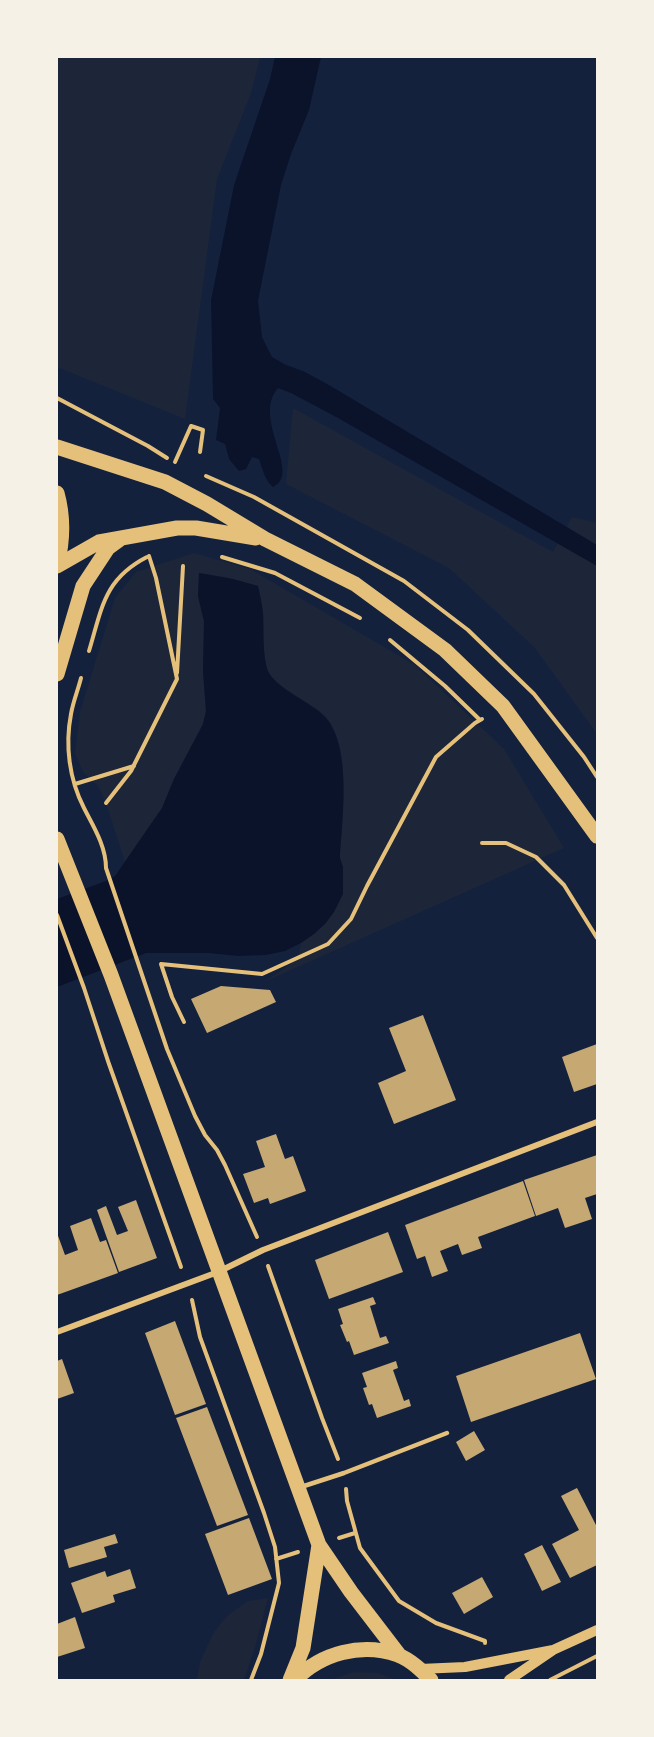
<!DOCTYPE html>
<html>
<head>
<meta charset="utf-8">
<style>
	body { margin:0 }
	#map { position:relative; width:654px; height:1737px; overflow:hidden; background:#14213d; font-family:"Noto Serif",serif }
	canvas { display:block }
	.frame { position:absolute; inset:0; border:58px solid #f6f1e7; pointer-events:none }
</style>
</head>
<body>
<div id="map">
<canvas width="654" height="1737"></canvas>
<div class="frame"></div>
</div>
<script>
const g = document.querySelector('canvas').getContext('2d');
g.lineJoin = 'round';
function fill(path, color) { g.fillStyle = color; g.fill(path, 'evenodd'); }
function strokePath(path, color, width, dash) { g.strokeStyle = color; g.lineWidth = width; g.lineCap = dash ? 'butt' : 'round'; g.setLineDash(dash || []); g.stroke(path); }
const green = new Path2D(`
	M57 57H260L251 93 217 179 185 419 57 367Z
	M293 408 553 552 572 517 597 523V734L535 648 449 568 286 484Z
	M194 553 250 569 415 665 504 749 564 848 264 982 298 959 301 943C332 922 351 896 340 858 342 820 353 743 324 715 310 702 279 689 269 673 262 659 264 630 263 614 262 604 260 595 258 586L225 577 199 573 198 596 204 623 203 671 206 711 203 724 174 779 162 808 125 862 106 803 98 786 83 772 75 753 80 712 115 598 136 572Z
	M268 1598 255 1647 244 1680H197L200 1662 214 1632 227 1616 248 1601Z
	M354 1672 378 1673 396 1680H330Z`);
const water = new Path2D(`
	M275 57H321L309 110 291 154 281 185 258 301 262 337 272 357 286 365 303 371 329 385 597 545V566L338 418 291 393 278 388C251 419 303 473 273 487 264 479 263 470 259 459L252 457 246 469 239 471 229 459 225 444 216 440 220 408 213 399 211 300 234 185 270 79Z
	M199 573 233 579 258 586C260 595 262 604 263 613 264 630 262 659 269 673 278 689 310 702 323 715 353 743 342 820 340 858L343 867V894L334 912 325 924 314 934 301 943 285 951 266 955 238 956 209 953H146L57 987V899L106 881 115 876 162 808 174 779 203 724 206 711 203 671 204 621 198 596Z`);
const building = new Path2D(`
	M221 986 270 990 276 1002 207 1033 191 999Z
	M423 1015 456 1100 394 1124 378 1083 406 1071 389 1028Z
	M597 1044V1084L574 1092 562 1057Z
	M276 1134 285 1159 293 1156 306 1191 270 1204 268 1198 254 1203 243 1174 265 1167 256 1141Z
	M597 1155V1194L585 1198 592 1219 565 1228 558 1208 536 1216 524 1180Z
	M523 1181 535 1216 478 1237 482 1248 462 1255 458 1244 440 1251 448 1271 432 1277 425 1256 417 1259 405 1225Z
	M136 1200 157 1258 119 1272 97 1210 106 1206 117 1235 128 1231 118 1207Z
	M91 1218 100 1242 106 1240 118 1273 57 1295V1233L65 1255 78 1250 70 1226Z
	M388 1232 403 1272 329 1299 315 1260Z
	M373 1297 376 1304 370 1306 380 1338 386 1336 389 1343 354 1355 349 1341 347 1342 340 1325 343 1324 338 1309Z
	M175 1321 206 1404 175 1415 145 1333Z
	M580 1333 596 1379 471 1422 456 1376Z
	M62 1359 74 1393 57 1399V1361Z
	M396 1361 398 1368 393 1370 404 1401 409 1399 411 1406 377 1418 372 1404 369 1405 363 1388 367 1387 362 1373Z
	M207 1407 248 1515 217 1526 176 1418Z
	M474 1431 485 1450 466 1461 456 1442Z
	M577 1488 597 1527V1565L570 1578 552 1544 579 1530 561 1496Z
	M249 1518 272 1579 228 1595 205 1534Z
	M115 1534 118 1543 104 1547 107 1557 69 1568 64 1550Z
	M542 1545 561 1582 542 1591 524 1554Z
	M130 1569 136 1588 113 1595 115 1602 82 1613 71 1583 105 1571 107 1577Z
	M482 1577 493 1597 464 1614 452 1593Z
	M75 1617 85 1648 57 1657V1624Z`);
const path = new Path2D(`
	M57 398 148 446 167 458
	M175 462 191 426 203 430 200 452
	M206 476 254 497 404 581 468 630 534 694 584 757 597 777
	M222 557 275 573 360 618
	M390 640 445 686 480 720
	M89 651C102 608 104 579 147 557
	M177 673 183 566
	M81 678C78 690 73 702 71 714 65 745 69 779 84 808 93 826 106 846 106 868L167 1049 195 1116 205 1135 217 1150 225 1165 257 1237
	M75 784 134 766
	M106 803 131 771 177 679 156 578 149 556
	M482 843H506L536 857 564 885 597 938
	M57 915 84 988 109 1064 181 1267
	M184 1022 172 997 161 964 262 974 328 944 351 919 367 886 436 757 475 723 482 719
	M268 1266 322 1418 338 1459
	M192 1300 200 1337 264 1513 275 1547 279 1583 261 1654 251 1680
	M346 1489 347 1501 360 1548 399 1601 436 1623 485 1641V1643
	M339 1538 355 1533
	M276 1559 298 1552
	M550 1680 597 1656`);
const service = new Path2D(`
	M301 1487 344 1473 447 1433`);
const minor = new Path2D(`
	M57 1332 218 1272 263 1250 597 1122`);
const tertiary = new Path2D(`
	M420 1669 465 1667 553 1650
	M509 1680 553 1650 597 1630`);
const primary = new Path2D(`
	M57 447 165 482 207 504 265 539 355 584 445 650 503 706 597 836
	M57 493C64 518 63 541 57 565
	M57 566 99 542 177 528H196L256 538
	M57 674 83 586 108 548 119 540
	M57 839 111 975 319 1545 351 1592 400 1656
	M290 1680 303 1648 319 1545
	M295 1680C321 1653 362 1642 398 1655 411 1660 422 1671 431 1680`);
fill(green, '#1d2539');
fill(water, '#0b132b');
fill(building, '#c6a872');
strokePath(path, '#e5c07b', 4);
strokePath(service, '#e5c07b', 4.5);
strokePath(minor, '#e5c07b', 6);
strokePath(tertiary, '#e5c07b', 10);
strokePath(primary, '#e5c07b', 15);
</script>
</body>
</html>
